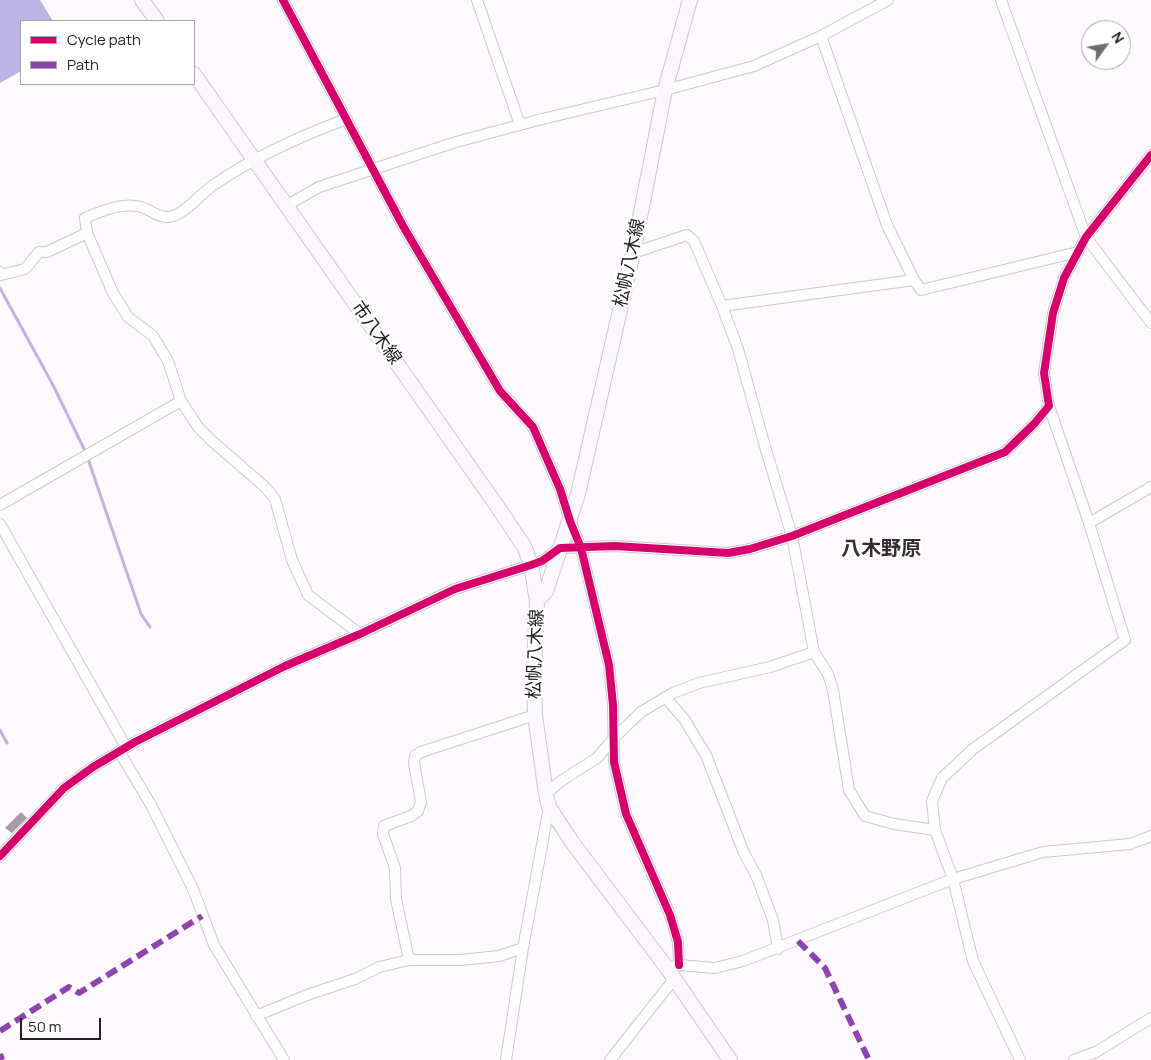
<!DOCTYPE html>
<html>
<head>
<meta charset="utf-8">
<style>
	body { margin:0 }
	#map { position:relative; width:1151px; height:1060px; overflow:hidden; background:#fdf9fd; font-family:Manrope,sans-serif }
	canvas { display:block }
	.legend { position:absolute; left:20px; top:20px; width:175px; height:65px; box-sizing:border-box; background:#fff; border:1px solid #a7a6a7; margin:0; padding:6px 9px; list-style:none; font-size:15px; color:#242124 }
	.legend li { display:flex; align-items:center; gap:10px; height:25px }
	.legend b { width:25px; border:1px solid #a7a6a7 }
	.north { position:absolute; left:1081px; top:20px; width:50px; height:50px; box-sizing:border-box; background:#fff; border:1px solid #a7a6a7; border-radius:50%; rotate:58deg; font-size:14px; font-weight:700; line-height:20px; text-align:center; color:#242124 }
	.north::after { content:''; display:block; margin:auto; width:18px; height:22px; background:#706d70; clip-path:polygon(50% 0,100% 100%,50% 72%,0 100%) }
	.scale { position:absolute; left:20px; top:1018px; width:81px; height:22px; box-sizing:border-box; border:2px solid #242124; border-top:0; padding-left:6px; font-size:15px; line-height:18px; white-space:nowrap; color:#242124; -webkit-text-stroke:4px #fff; paint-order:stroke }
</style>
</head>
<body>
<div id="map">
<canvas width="1151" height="1060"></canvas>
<ul class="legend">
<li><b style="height:6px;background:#d6006c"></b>Cycle path</li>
<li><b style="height:6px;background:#8e44ad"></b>Path</li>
</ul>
<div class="north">N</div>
<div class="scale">50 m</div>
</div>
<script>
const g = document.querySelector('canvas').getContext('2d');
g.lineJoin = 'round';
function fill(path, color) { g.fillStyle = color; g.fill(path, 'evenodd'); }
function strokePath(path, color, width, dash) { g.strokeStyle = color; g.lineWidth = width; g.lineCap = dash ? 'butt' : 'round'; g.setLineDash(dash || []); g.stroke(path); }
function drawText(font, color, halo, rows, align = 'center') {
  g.font = font + ' Manrope,"Noto Sans JP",sans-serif'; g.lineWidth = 5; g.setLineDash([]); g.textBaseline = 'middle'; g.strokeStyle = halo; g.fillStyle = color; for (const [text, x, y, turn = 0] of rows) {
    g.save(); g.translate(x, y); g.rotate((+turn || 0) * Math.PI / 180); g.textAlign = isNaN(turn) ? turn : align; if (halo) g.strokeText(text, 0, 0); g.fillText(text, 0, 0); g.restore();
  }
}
const water = new Path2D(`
	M0 0H40L53 21H21V71L0 83Z`);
const stream = new Path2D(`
	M0 288 54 387 86 453 141 614 150 627
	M0 730 7 743`);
const building = new Path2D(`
	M21 812 27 818 12 833 5 828Z`);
const street = new Path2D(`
	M283 0 403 226 500 391 533 427 560 489 570 521 581 548 609 665 613 705 614 762 626 814 670 915 678 942 679 965
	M477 0 520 125
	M1001 0 1086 237 1151 323
	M821 36 887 225 914 280
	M347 119C300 136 254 157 212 186 201 194 186 212 173 216 160 220 152 210 141 207 123 202 101 211 85 218L87 233 113 293 128 317 153 336 168 361 181 401 198 427 212 441 265 487 275 499 292 560 308 595 360 634
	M286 206 319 187 456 142 542 119 665 90 754 66 821 36 888 0
	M633 253 687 235 694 241 722 306 738 349 766 450 792 536 814 652 828 674 833 690 849 790 865 816 894 824 935 830
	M0 272 1 275 25 269 39 252H47L87 233
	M722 306 914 280 921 290 1078 252
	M0 505 181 401
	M1089 523 1151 487
	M0 524 126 747
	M666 698 684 719 706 755 744 853 756 875 773 920 778 949
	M119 751 151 805 193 889 214 945 284 1060
	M546 794 561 781 597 758 614 738 641 712 673 693 699 683 770 667 814 652
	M0 856 64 788 93 767 135 742 285 666 360 634 455 589 531 565 542 561 560 548 615 546 728 553 750 549 792 536 1005 452 1034 424 1049 406 1044 373 1053 313 1064 278 1086 237 1151 155
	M409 960 396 899 395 868 383 834 384 826 411 816 418 811 421 802 414 763 415 756 421 752 535 715
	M672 967 679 965 715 968 743 961 953 879 1043 852 1130 844 1151 836
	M256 1016 307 995 355 979 379 967 409 960H460L499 956 523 948
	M506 1060 523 948 549 807
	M610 1060 674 979
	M1020 1060 973 961 953 879 935 830 932 801 942 778 973 749 1125 640 1089 523 1049 406
	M1074 1060 1096 1052 1151 1018`);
const secondary = new Path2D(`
	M142 0 157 21
	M194 74 497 506 525 548 531 565 537 601 534 671 535 715 546 794 549 807 572 842 667 968 730 1060
	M537 601 546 591 578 494 633 253 665 90 690 0`);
const quiet = new Path2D(`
	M798 941 825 968 869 1060
	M0 1031 69 987 79 993 202 916
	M0 1054 2 1060`);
const cycleway = new Path2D(`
	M283 0 403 226 500 391 533 427 560 489 570 521 581 548 609 665 613 705 614 762 626 814 670 915 678 942 679 965
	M0 856 64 788 93 767 135 742 285 666 360 634 455 589 531 565 542 561 560 548 615 546 728 553 750 549 792 536 1005 452 1034 424 1049 406 1044 373 1053 313 1064 278 1086 237 1151 155`);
const streetNames = [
	["松帆八木線",630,263,-78],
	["市八木線",376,333,55],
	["松帆八木線",536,654,-88]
];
const quarterNames = [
	["八木野原",881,549]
];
fill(water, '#bdb6e4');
strokePath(stream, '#bdb6e4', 3);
fill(building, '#a79aa3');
strokePath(street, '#cdc9cc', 12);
strokePath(secondary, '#cdc9cc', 16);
strokePath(street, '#fffeff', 10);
strokePath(secondary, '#faf8fc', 14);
strokePath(quiet, '#8e44ad', 6, [12, 6]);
strokePath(cycleway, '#d6006c', 8);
drawText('18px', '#242124', '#fff', streetNames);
drawText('bold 20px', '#332c33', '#fff', quarterNames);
</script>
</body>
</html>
